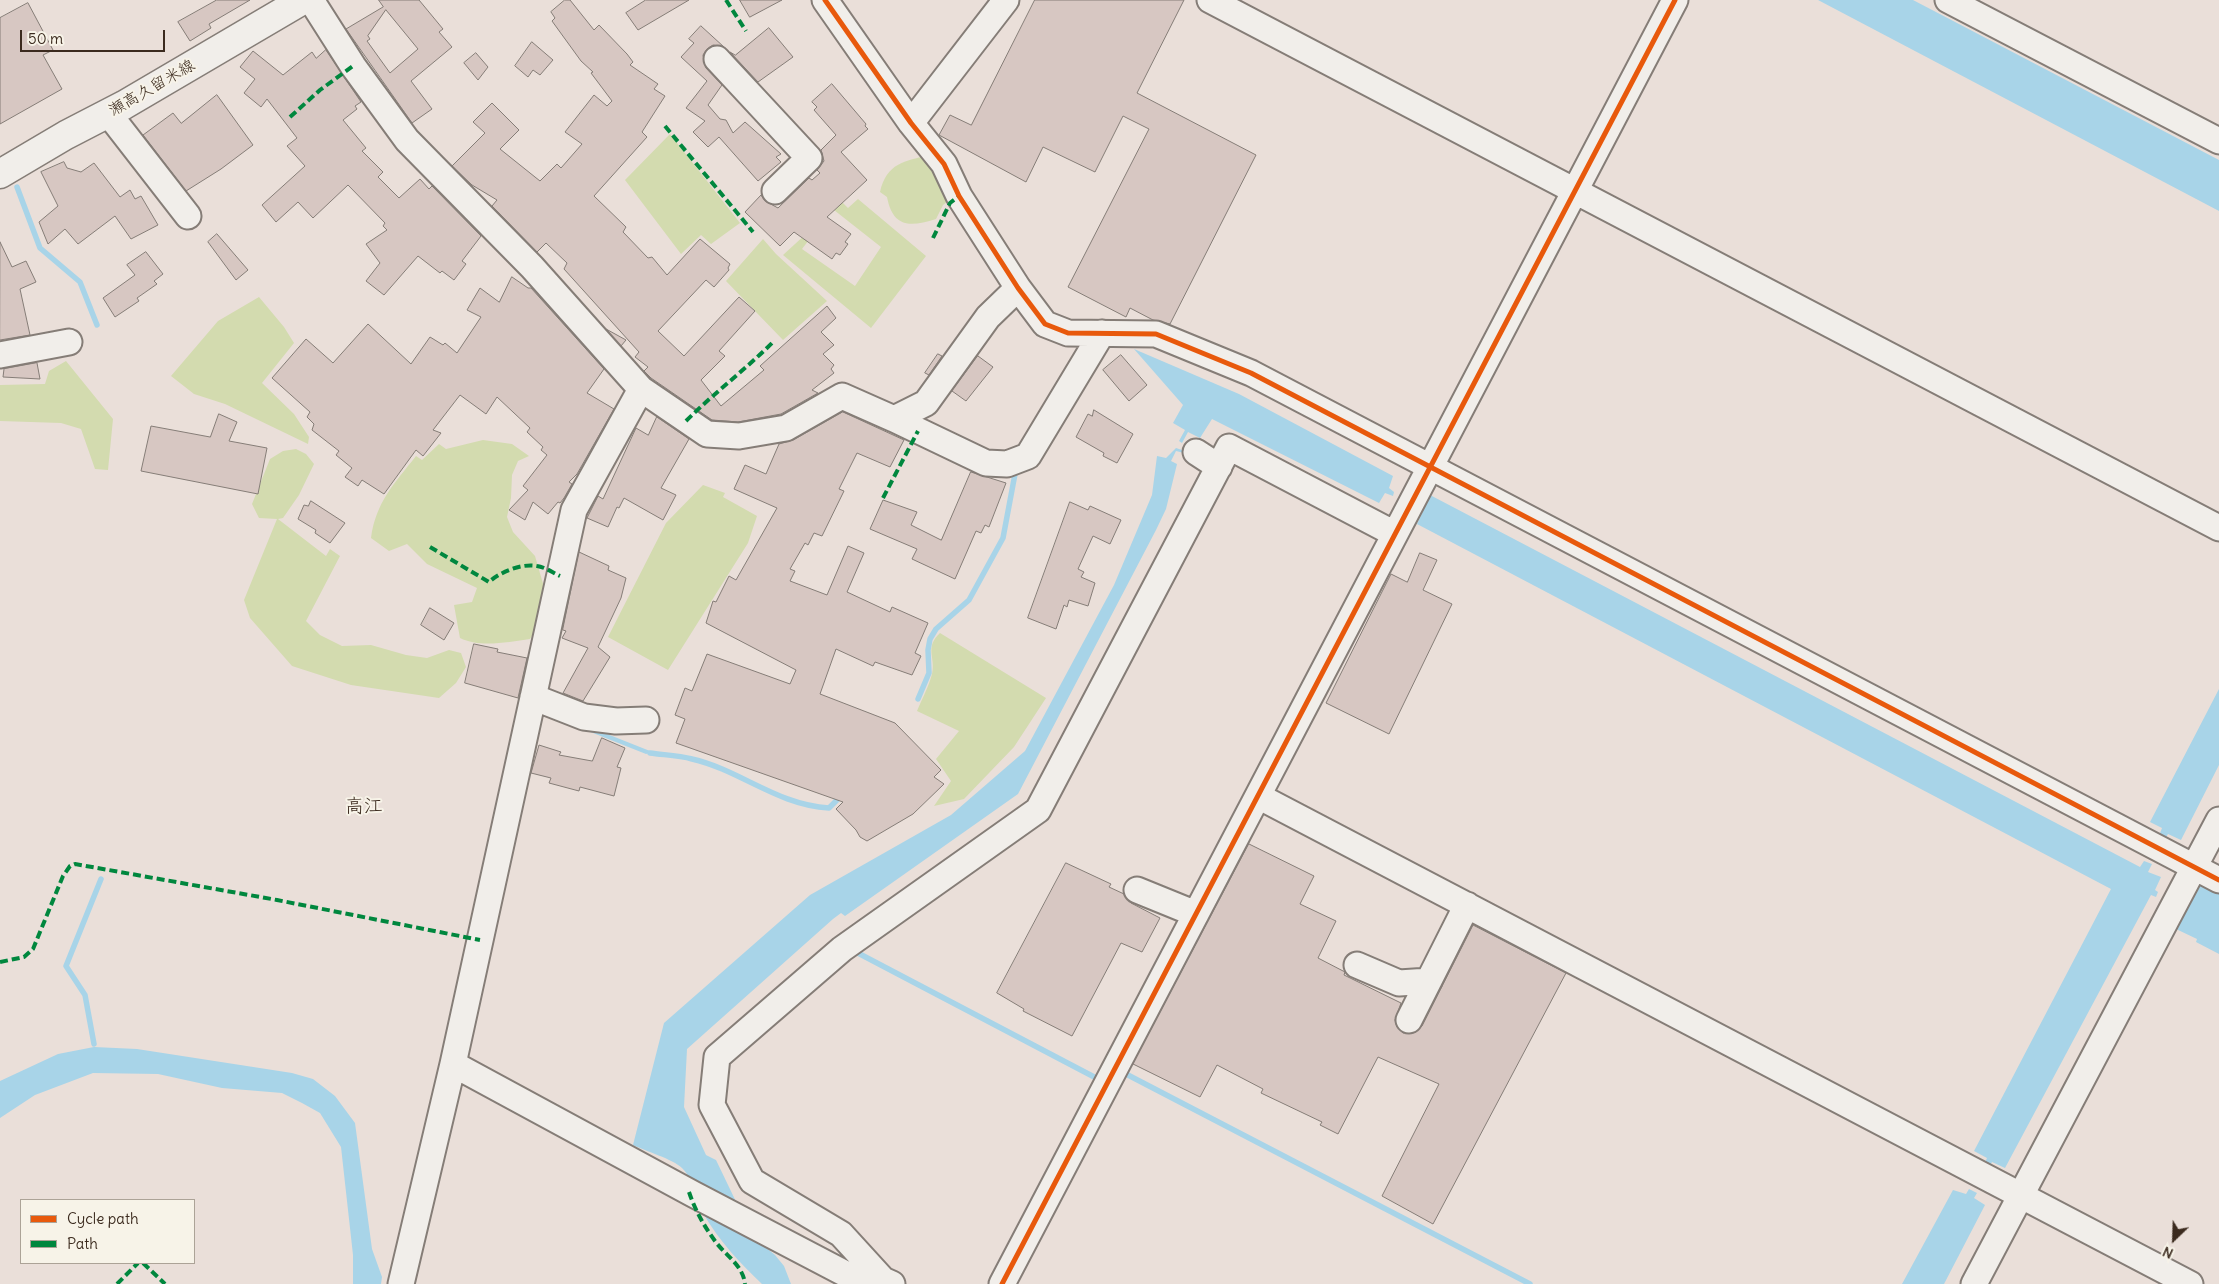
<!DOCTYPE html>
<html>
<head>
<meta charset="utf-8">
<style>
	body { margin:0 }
	#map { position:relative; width:2219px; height:1284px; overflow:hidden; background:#eadfd9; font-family:Delius,sans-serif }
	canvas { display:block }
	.legend { position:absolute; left:20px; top:1199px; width:175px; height:65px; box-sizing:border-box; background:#f7f3e8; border:1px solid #aca397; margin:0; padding:6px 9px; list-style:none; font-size:15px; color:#3b2a1e }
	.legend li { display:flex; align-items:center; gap:10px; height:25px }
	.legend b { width:25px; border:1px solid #aca397 }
	.north { position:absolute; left:2149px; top:1214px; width:50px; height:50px; -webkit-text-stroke:4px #f7f3e8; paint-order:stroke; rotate:204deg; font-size:14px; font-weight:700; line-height:20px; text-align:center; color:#3b2a1e }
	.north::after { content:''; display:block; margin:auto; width:18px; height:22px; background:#3b2a1e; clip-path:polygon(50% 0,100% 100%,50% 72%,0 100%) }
	.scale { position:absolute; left:20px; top:30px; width:145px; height:22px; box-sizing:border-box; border:2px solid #3b2a1e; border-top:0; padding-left:6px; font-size:15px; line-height:18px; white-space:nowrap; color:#3b2a1e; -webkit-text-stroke:4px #f7f3e8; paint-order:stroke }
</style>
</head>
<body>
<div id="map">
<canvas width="2219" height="1284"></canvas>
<ul class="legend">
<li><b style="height:6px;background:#e8590c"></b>Cycle path</li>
<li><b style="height:6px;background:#00873e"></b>Path</li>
</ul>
<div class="north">N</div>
<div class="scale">50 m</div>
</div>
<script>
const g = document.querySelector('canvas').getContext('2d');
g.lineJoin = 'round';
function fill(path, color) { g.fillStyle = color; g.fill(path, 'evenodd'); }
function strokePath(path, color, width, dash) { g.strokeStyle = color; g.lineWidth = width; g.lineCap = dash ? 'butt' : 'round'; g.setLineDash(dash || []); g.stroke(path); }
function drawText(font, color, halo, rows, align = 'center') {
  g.font = font + ' Delius,"Klee One",sans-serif'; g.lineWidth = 4; g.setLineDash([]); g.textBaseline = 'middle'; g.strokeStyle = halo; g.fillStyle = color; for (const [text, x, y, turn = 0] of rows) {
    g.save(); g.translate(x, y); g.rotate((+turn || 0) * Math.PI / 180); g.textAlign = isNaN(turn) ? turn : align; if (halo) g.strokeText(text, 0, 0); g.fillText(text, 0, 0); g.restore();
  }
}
const green = new Path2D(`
	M670 134 740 223 711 244 701 235 681 254 625 180Z
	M930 155 956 195 943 205 936 219C910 227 893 228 887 197L880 192C887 163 904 161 930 155Z
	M858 199 926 256 871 328 783 255 831 211 802 249 855 286 881 247 834 210 842 202 848 208Z
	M763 239 776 254 827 301 783 340 726 281Z
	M259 297 284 327 294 343 262 383 294 414 309 437 308 444 225 404 194 394 171 376 218 321Z
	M66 361 113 419 108 470 95 469 81 429 61 423 0 421V385L45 384 49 371Z
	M483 440 512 444 529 456 518 461 512 475 511 498 507 517 513 532 535 556 546 594 544 617 530 639C508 642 480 648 460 638L454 605 472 602 477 588 427 564 407 544 389 551 371 538C376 502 394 484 416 456L422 460 439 444 446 449Z
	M296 449 306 454 314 464 299 495 283 518 278 519 326 556 330 549 340 556 306 621 320 635 342 646 371 645 406 655 427 658 449 650 461 653 466 667 456 683 439 698 351 685 292 666 250 618 244 600 277 519 259 518 252 504 270 459 283 451Z
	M703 485 725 493 723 497 757 516 748 543 668 670 608 637 666 523Z
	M940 633 1046 698 1014 747 964 799 934 806 951 781 936 759 959 731 917 711C922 699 929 686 932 674 936 657 924 648 940 633Z`);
const water = new Path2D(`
	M1818 0H1913L2219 160V211Z
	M1134 349 1239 394 1393 476 1389 488 1394 492 1393 496 1385 493 1379 503 1212 419 1200 438 1188 432 1182 443 1179 441 1185 430 1173 423 1183 405Z
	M1176 448 1185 451 1184 453 1176 451 1171 461 1177 464 1166 509 1156 530 1018 794 845 916 841 913 833 919 687 1049 684 1107 706 1155 716 1160 753 1237 775 1255 784 1266 791 1284H762C740 1263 719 1241 703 1213 694 1199 695 1181 682 1168 673 1159 645 1151 633 1145L664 1023 810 895 951 815 1025 751 1114 585 1152 495 1157 456 1166 458Z
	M1430 495 2140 867 2144 861 2152 864 2148 872 2161 877 2155 890 2158 892 2156 897 2151 895 2005 1168 1992 1162 1989 1168 1984 1165 1987 1158 1974 1151 2111 889 1417 524 1423 511 1419 509 1421 504 1425 506Z
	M2219 689V765L2181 840 2168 834 2165 839 2159 836 2162 828 2150 822Z
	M587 726 650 751V753L646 754 588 731Z
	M2202 884 2219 893V954L2196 942 2197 939 2176 929 2195 887Z
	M94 1047 137 1049 292 1073 313 1079 335 1096 355 1123 372 1249 382 1277 381 1284H353V1255L341 1147 320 1113 302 1103 282 1093 222 1088 158 1074 93 1073 35 1095 0 1118V1081L58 1054Z
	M1969 1189 1977 1193 1974 1198 1985 1205 1944 1284H1902L1953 1190 1966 1194Z`);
const stream = new Path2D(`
	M17 187 40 248 80 282 97 325
	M918 699 929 673 928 650 930 639 936 629 969 600 1003 538 1015 474
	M650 753C663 755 678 755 692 759 740 770 777 805 829 808L842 795
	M856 952 1098 1079
	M94 1044 85 995 66 966 101 879
	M1126 1074 1530 1284`);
const building = new Path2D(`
	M217 0H250L209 24 211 28 190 41 178 22Z
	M379 0H419L443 29 439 32 452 47 411 81 432 109 412 123 346 29 383 7ZM386 10 418 49 390 73 367 41 370 39 368 36Z
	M565 0H570L594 30 599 25 627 54 633 62 630 65 658 84 654 89 665 96 642 132 647 137 594 196 626 227 623 232 648 258 652 257 667 275 700 239 730 264 728 268 729 270 714 287 706 280 658 331 684 356 739 297 755 311 719 351 725 356 701 380 721 406 764 370 760 366 827 306 836 318 821 332 834 345 823 354 834 365 831 369 834 373 812 390 818 393 781 414 738 422 712 420 651 378 644 371 648 367 635 357 639 352 564 269 567 263 546 243 537 252 492 206 497 200 472 185 452 166 485 133 473 122 492 103 519 130 500 149 540 181 557 164 561 168 582 144 565 132 594 95 607 106 612 101 591 73 593 72 581 61 552 21 555 18 551 12Z
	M646 0H689L638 30 626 13Z
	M740 0H782L750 17Z
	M1035 0H1184L1137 93 1256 155 1170 324 1153 320 1130 308 1126 317 1068 287 1149 129 1123 116 1095 172 1043 147 1026 182 939 135 950 115 971 125Z
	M28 3 53 50 43 55 62 89 0 124V18Z
	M701 26 724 47 713 45 707 49 703 55 706 68 722 85 708 105 720 119 726 120 733 133 745 122 781 154 776 157 781 162 758 181 719 137 708 147 693 132 705 121 686 108 707 81 681 57 694 43 689 39Z
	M769 28 793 57 758 82 730 52 735 55Z
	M532 42 553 60 540 75 533 70 528 77 515 66Z
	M326 50 361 102 355 106 357 109 343 120 366 148 362 151 383 172 378 177 399 198 420 179 429 189 432 186 481 236 462 261 466 264 454 280 442 271 440 273 418 256 384 295 366 281 380 263 366 244 387 230 383 226 385 223 348 185 313 218 298 202 276 222 262 205 305 166 287 146 297 138 267 99 261 107 244 93 255 79 240 67 253 51 283 75 312 52 316 58Z
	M476 53 488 67 478 80 464 63Z
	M832 84 866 124 865 126 868 129 841 152 867 180 827 217 851 234 845 242 848 244 840 255 836 253 832 259 794 232 780 246 745 212 761 195 765 201 778 208 809 178 812 180 820 173 817 170 824 161 821 150 836 135 814 110 817 107 812 102Z
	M217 95 253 145 221 169 186 191 143 135 173 113 181 123Z
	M64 162 67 168 81 172 94 163 120 197 130 190 135 199 141 196 158 225 131 239 115 216 78 244 65 229 48 244 39 222 58 206 41 172Z
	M217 234 248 270 236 280 208 242Z
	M0 242 12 267 26 261 36 282 20 289 30 335 0 340Z
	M146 252 163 274 154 281 157 284 137 298 139 301 115 317 103 298 135 275 127 265Z
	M512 277 528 288H531L604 369 587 393 614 409 577 474 569 482 572 484 564 498 560 503 558 502 548 514 533 502 525 520 509 510 528 490 523 486 547 455 541 450 543 447 527 432 530 428 497 397 486 414 460 395 433 430 441 433 423 456 416 450 384 494 362 480 358 486 345 477 352 468 336 455 339 451 312 430 314 424 307 417 310 412 272 378 306 339 333 363 368 324 411 364 430 337 443 345 445 343 457 353 481 317 467 310 480 288 499 302Z
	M606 329 626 340 621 346Z
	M938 354 942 356 929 375 925 373Z
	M1121 355 1147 385 1129 401 1103 370Z
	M978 356 993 367 966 401 952 391Z
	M37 363 40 379 3 377 4 369Z
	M1094 410 1133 434 1117 463 1103 456 1104 453 1076 437 1088 414 1092 416Z
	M843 412 904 440 890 467 857 453 839 489 844 491 822 536 814 533 808 545 805 543 790 569 795 571 790 581 827 595 848 546 864 553 847 592 890 612 892 607 928 623 915 653 921 656 912 675 875 662 873 666 836 649 820 694 895 723 941 770 934 777 944 784 913 814 867 841 860 837 856 830 836 809 843 802 676 743 685 719 675 715 685 688 692 691 707 654 790 684 796 670 706 623 713 601 716 602 729 576 736 580 777 508 734 489 745 465 766 474 779 444 793 440Z
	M219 414 237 422 229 441 267 448 258 494 141 471 151 426 210 437Z
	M657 417 689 439 661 488 676 495 663 520 624 498 619 508 617 507 608 527 587 518 598 496 603 499 636 428 648 435Z
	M971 472 1006 483 989 527 985 525 981 533 976 531 955 579 912 559 917 549 870 529 883 500 917 512 911 525 941 540Z
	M311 501 345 523 330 543 315 533 316 530 298 519 304 505 308 506Z
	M1070 502 1088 510 1090 506 1121 520 1110 544 1093 536 1078 569 1084 572 1081 577 1095 583 1088 606 1069 600 1067 607 1064 605 1056 629 1028 618Z
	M579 552 609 566 608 570 626 578 621 598 598 647 610 657 583 701 563 693 588 648 562 638 566 631 563 630Z
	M1420 553 1437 560 1423 590 1452 604 1389 734 1326 703 1391 574 1407 582Z
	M430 608 454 623 444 640 421 625Z
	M474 644 498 649 497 652 527 658 518 698 465 683Z
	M602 738 625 748 617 767 621 768 614 796 580 787 579 791 549 783 551 778 531 773 539 745 561 752 559 755 592 761Z
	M1249 844 1314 876 1300 904 1336 921 1318 958 1345 972 1344 975 1401 1003 1395 1020 1397 1027 1403 1033 1416 1032 1422 1026 1473 925 1566 973 1433 1224 1382 1196 1439 1084 1378 1057 1338 1134 1320 1125 1322 1122 1261 1093 1263 1089 1217 1065 1200 1097 1133 1064Z
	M1066 863 1111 884 1109 887 1124 894 1131 903 1160 918 1142 952 1121 943 1072 1036 1023 1011 1024 1009 997 993Z`);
const minor = new Path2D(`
	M311 0 353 66 407 140 532 267 641 389 707 434 739 436 786 428 842 396 894 419 926 403 988 317 1018 288
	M825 0 911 123 944 164 959 196 1018 288 1045 324 1068 333 1156 334 1251 373 2219 880
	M1210 0 2219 528
	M1948 0 2219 141
	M717 59 809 158 775 191
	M108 113 188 216
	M911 123 1006 0
	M0 355 69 342
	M894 419 986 463 1007 464 1028 456 1102 333
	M1196 452 1219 467
	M533 697 584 717 616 721 646 720
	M1258 796 2190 1284
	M1137 890 1196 914
	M1357 965 1399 983 1429 981
	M1409 1020 1467 905
	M453 1064 693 1194 865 1284
	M401 1284 453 1064 574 510 641 389
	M892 1284 883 1280 841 1234 752 1181 712 1105 717 1057 842 949 1038 810 1229 447 1393 533
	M1002 1284 1675 0
	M1974 1284 2219 820`);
const major = new Path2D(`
	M0 174 66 135 124 105 303 0`);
const quiet = new Path2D(`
	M726 0 746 31
	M290 117 320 90 353 66
	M665 126 753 232
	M933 238 950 203 959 196
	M686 421C714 393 745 370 773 342
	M883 498 918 431
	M430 547 489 582C500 572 522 563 537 566 545 567 553 573 560 576
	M0 962 24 957 33 949 63 876 70 866 75 864 277 900 480 940
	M689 1192C695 1210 704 1226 715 1241 725 1255 743 1265 745 1284
	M143 1263 165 1284
	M117 1284 138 1263`);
const cycleway = new Path2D(`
	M825 0 911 123 944 164 959 196 1018 288 1045 324 1068 333 1156 334 1251 373 2219 880
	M1002 1284 1675 0`);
const streetNames = [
	["瀬高久留米線",152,88,-30]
];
const quarterNames = [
	["高江",364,807]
];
fill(green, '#d3dbaf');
fill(water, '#a8d4e8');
strokePath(stream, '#a8d4e8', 5.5);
fill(building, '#d7c7c2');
strokePath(building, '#857d77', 1);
strokePath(minor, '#857d77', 29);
strokePath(major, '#857d77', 31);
strokePath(minor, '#f1eeea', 25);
strokePath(major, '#f1eeea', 28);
strokePath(quiet, '#00873e', 4, [8, 4]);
strokePath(cycleway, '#e8590c', 5);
drawText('16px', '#3b2a1e', '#f7f3e8', streetNames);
drawText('19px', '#3b2a1e', '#f7f3e8', quarterNames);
</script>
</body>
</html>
